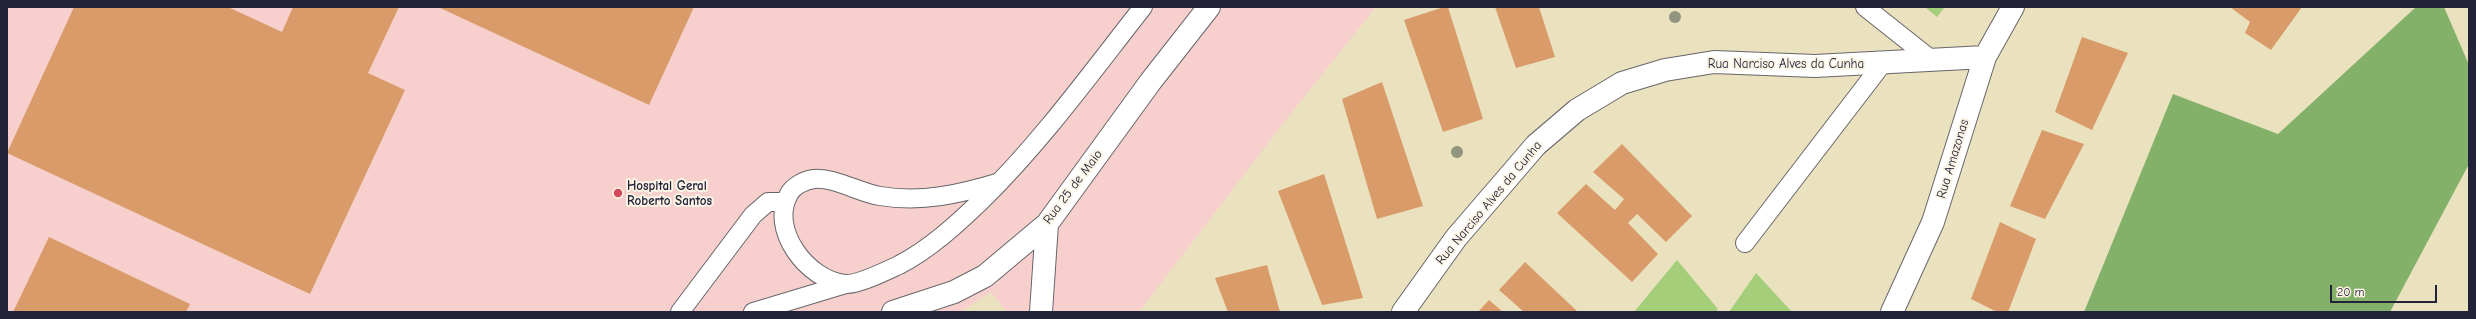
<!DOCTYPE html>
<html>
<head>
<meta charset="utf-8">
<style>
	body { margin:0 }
	#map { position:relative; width:2476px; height:319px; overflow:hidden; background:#eae2be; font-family:"Comic Neue",sans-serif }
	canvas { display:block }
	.frame { position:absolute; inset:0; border:8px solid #22223b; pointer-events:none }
	.scale { position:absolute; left:2330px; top:285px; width:107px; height:18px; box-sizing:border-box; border:2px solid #22223b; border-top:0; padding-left:5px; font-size:12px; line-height:14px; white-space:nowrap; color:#22223b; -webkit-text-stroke:3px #fcf5e5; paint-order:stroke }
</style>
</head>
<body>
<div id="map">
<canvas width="2476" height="319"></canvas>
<div class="frame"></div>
<div class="scale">20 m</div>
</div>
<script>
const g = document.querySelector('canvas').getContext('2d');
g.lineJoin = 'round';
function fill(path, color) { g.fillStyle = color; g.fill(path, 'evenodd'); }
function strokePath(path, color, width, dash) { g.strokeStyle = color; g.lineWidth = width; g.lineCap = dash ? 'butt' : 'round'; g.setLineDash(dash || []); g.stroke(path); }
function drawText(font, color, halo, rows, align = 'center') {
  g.font = font + ' "Comic Neue",sans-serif'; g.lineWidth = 4; g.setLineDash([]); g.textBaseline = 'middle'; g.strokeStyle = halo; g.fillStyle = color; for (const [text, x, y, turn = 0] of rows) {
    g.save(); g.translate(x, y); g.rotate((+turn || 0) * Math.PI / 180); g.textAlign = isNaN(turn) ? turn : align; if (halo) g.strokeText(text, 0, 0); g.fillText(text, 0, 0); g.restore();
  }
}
const built = new Path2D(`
	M7 7H1376L1289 116 1139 312H1007L991 292 960 312H7Z`);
const green = new Path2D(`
	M1925 7H1945L1937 17Z
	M1677 260 1718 309 1716 312H1634Z
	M1756 273 1792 312H1729Z`);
const forest = new Path2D(`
	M2416 7H2444L2469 65V164L2390 312H2084L2173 94 2278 134Z`);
const building = new Path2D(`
	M74 7H228L282 32 293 7H399L368 73 405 90 310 294 7 153Z
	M438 7H694L649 105Z
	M1444 7H1448L1483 119 1443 132 1404 20Z
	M1495 7H1539L1555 57 1516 68Z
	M2230 7H2302L2271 50 2245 33 2250 22Z
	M2082 37 2128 53 2092 130 2055 112Z
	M1382 82 1423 206 1377 219 1342 99Z
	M2042 130 2084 144 2045 219 2010 206Z
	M1622 144 1692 216 1666 242 1637 214 1628 223 1658 254 1632 282 1557 213 1586 184 1615 210 1624 199 1593 172Z
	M1324 174 1363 298 1322 305 1278 191Z
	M2000 222 2036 239 2008 312H1997L1971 299Z
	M49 237 190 304 186 312H13Z
	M1525 262 1578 312H1524L1499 290Z
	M1267 265 1280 312H1228L1215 278Z
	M1489 300 1503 312H1478Z`);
const service = new Path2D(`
	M1865 7 1933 61
	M1000 182C960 194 922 203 880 196 860 193 834 177 814 179 805 180 793 186 789 194 769 229 807 280 845 284 858 285 886 271 899 265 930 249 957 224 982 200 1042 141 1091 73 1143 7
	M1745 243 1883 63
	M680 312 753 215 768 202H784
	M753 312 846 284`);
const minor = new Path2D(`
	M893 312 954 292 985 276 1047 224 1151 81 1209 7
	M1041 312 1047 224
	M1403 312 1456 238 1536 145 1577 110 1622 83 1665 70 1714 62 1815 66 1985 57
	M1892 312 1933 222 1985 57 2013 7`);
const trees = [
	[1675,17],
	[1457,152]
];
const markers = [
	[618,193,5,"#d1495b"]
];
const streetNames = [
	["Rua Narciso Alves da Cunha",1786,64],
	["Rua Amazonas",1953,159,-73],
	["Rua 25 de Maio",1073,187,-53],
	["Rua Narciso Alves da Cunha",1489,203,-50]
];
const poiNames = [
	["Hospital Geral",627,186],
	["Roberto Santos",627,201]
];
fill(built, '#f7d0cd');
fill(green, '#a4ce7a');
fill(forest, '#83b16a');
fill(building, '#d99b69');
strokePath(service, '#686569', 20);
strokePath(minor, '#686569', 24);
strokePath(service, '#fff', 18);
strokePath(minor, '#fff', 22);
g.fillStyle = '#919580';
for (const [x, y] of trees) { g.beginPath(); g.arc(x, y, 6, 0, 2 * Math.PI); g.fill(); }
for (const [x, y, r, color] of markers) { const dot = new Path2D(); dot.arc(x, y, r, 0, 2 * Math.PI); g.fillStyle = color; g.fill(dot); strokePath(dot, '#fcf5e5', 1.5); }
drawText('13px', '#22223b', '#fcf5e5', streetNames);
drawText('bold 13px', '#22223b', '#fcf5e5', poiNames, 'left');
</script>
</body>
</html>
